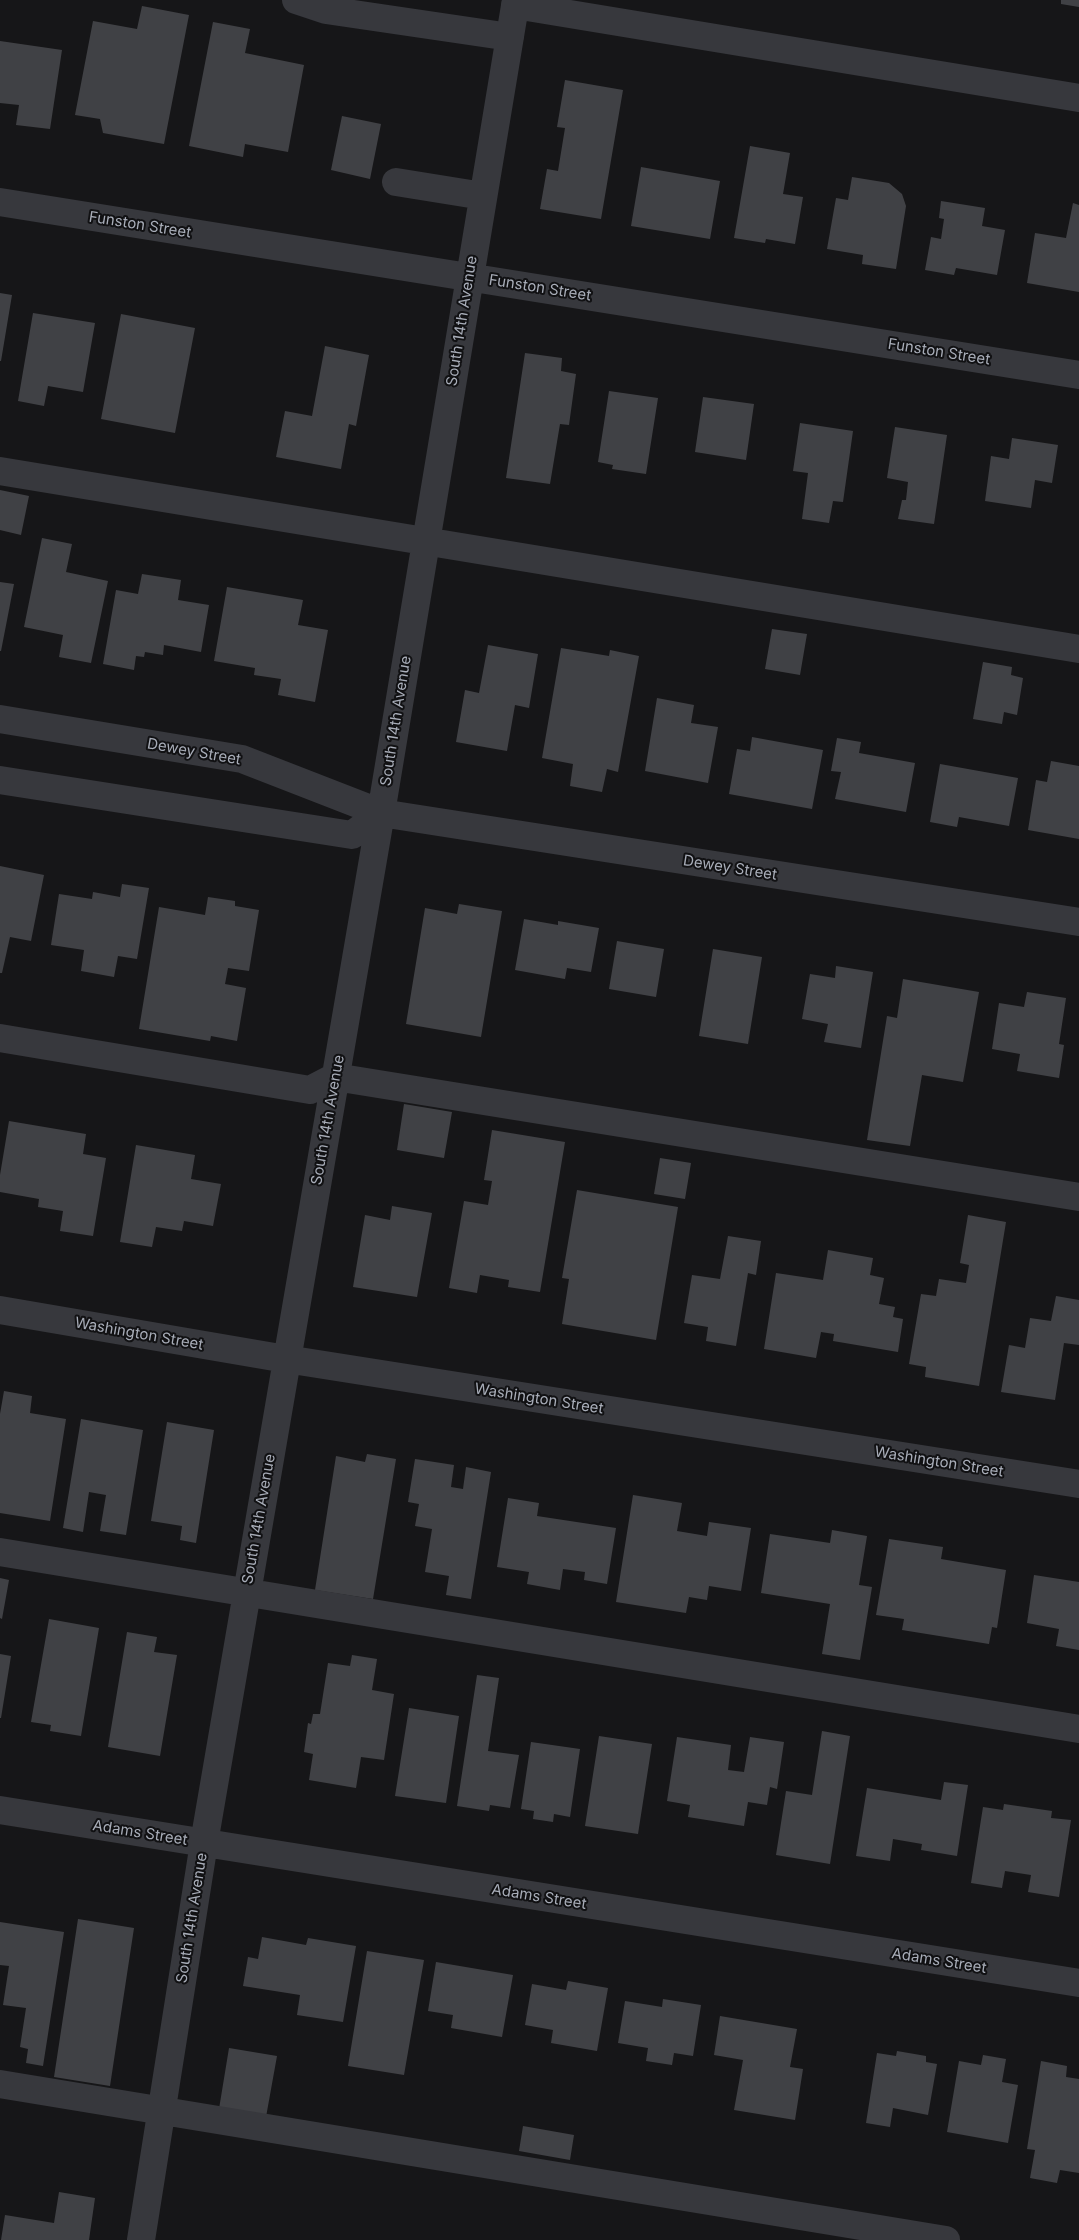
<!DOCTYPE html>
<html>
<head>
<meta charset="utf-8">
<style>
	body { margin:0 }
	canvas { display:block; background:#161618 }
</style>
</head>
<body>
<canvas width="1079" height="2240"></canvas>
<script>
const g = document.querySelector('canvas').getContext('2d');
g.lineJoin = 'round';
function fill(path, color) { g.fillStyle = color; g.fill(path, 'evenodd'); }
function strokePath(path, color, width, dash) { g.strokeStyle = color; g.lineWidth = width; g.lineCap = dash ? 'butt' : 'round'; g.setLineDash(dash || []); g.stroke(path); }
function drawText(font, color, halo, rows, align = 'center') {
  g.font = font + ' Inter,sans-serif'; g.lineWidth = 4; g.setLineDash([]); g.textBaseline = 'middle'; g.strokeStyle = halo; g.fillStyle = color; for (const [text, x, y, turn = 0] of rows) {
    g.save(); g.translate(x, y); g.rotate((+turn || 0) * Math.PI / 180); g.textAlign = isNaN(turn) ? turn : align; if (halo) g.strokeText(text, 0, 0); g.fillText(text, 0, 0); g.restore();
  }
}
const building = new Path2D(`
	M1061 0H1079V7L1061 4Z
	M142 6 189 15 164 144 103 133 100 119 75 115 93 21 137 29Z
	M213 22 250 29 245 53 304 65 288 152 245 144 243 157 189 146Z
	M0 41 62 50 50 129 16 125 19 105 0 103Z
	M565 80 623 90 601 219 540 209 547 169 558 171 565 128 557 127Z
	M342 116 381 124 370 179 331 170Z
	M750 146 790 153 783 194 803 197 795 244 766 239 765 243 734 238Z
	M641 167 720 181 710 239 631 226Z
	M852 177 889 183 902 194 906 206 896 269 862 264 863 255 827 249 836 198 848 200Z
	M941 201 985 208 982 226 1005 230 997 275 956 268 954 275 925 270 931 237 941 239 944 219 939 218Z
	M1073 203 1079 205V292L1027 283 1035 233 1066 238Z
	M0 293 12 295 1 361H0Z
	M33 313 95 323 83 392 48 386 44 406 18 401Z
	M121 314 195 328 175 433 101 419Z
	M325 346 369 355 356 426 349 424 341 469 276 457 285 411 312 416Z
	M525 353 562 358 561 371 576 374 569 425 560 424 550 484 506 478Z
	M609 391 658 398 646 474 612 469 613 465 598 462Z
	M703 397 754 404 746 460 695 452Z
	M800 423 853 431 843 502 833 501 829 523 802 519 808 473 793 471Z
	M895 427 947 435 934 524 898 519 902 500H906L908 482 887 478Z
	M1012 438 1058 445 1052 483 1035 480 1031 508 985 501 991 456 1009 459Z
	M0 490 29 496 21 535 0 530Z
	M42 538 72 544 66 572 108 581 91 663 59 657 63 635 24 627Z
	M142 574 181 580 178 600 209 605 201 652 164 645 163 655 145 652 144 657 136 656 134 670 103 664 116 590 138 594Z
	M0 582 14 584 1 651H0Z
	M227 587 303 600 298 625 328 630 315 702 278 695 281 679 254 675 255 668 214 661Z
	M772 629 807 634 800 675 765 669Z
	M488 645 538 654 529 708 515 705 507 751 456 742 465 690 479 693Z
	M561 648 609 656 610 650 639 656 618 772 607 769 602 792 570 786 573 764 542 758Z
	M983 662 1012 667 1011 675 1023 678 1017 715 1004 712 1002 724 973 719Z
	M657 698 694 705 691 723 718 727 708 783 645 771Z
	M752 737 823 750 812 809 729 794 737 749 750 751Z
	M837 738 861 742 859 753 915 763 906 812 835 799 841 772 831 771Z
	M1051 761 1079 766V839L1028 830 1036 780 1047 782Z
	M940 764 1018 778 1009 826 959 817 957 827 930 822Z
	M0 866 44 875 31 941 10 937 2 973H0Z
	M122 884 149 888 137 959 118 956 114 977 81 971 84 950 51 945 59 894 92 899 93 892 120 897Z
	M208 897 235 901V906L259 910 249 971 228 968 225 984 246 988 237 1041 211 1036 210 1041 139 1029 159 907 205 915Z
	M459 904 502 911 481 1037 406 1024 425 908 457 914Z
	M524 919 558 925V921L599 928 591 972 567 968 565 979 515 970Z
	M617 941 664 949 656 997 609 989Z
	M713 949 762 957 748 1044 699 1036Z
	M836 966 873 972 861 1048 824 1042 828 1024 802 1019 810 974 835 978Z
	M903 979 979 992 963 1082 922 1075 910 1146 867 1140 887 1016 897 1018Z
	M1027 992 1066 998 1059 1044 1064 1045 1059 1078 1017 1071 1020 1054 992 1049 999 1003 1024 1007Z
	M404 1104 452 1112 444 1158 397 1150Z
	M9 1121 86 1134 83 1154 106 1158 93 1236 60 1231 63 1211 38 1207 39 1199 0 1192V1175Z
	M492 1130 565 1142 540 1292 508 1287 509 1280 480 1275 477 1293 449 1288 464 1201 488 1205 492 1181 484 1180Z
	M136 1145 195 1155 191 1179 221 1184 213 1226 184 1221 182 1231 156 1227 152 1247 120 1242Z
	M660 1158 691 1163 685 1199 654 1194Z
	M577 1190 678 1207 656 1340 562 1324 569 1279 562 1278Z
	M392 1206 432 1213 417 1297 353 1287 365 1215 390 1220Z
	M968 1215 1006 1222 979 1386 925 1377 926 1367 909 1364 921 1294 936 1296 939 1279 966 1283 969 1265 960 1263Z
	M728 1236 761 1241 756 1275 748 1273 736 1346 706 1341 708 1327 684 1323 692 1275 720 1279Z
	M828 1250 873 1258 870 1275 884 1278 879 1304 895 1307 893 1317 903 1319 898 1352 833 1341 834 1334 821 1332 816 1358 764 1349 776 1273 823 1280Z
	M1056 1296 1079 1300V1345L1064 1343 1055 1400 1001 1392 1009 1345 1025 1348 1030 1318 1051 1321Z
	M4 1391 32 1396 30 1413 66 1419 50 1521 0 1513V1414Z
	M81 1419 143 1430 126 1535 100 1531 106 1495 89 1492 83 1532 63 1528Z
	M167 1422 214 1430 196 1543 180 1540 182 1526 151 1521Z
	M367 1454 396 1459 373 1599 315 1590 336 1456 365 1462Z
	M415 1459 454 1465 451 1487 463 1489 466 1467 491 1472 471 1599 446 1595 449 1576 425 1572 432 1529 415 1526 419 1504 408 1502Z
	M633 1495 682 1503 677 1531 707 1536 709 1522 751 1528 741 1591 709 1586 707 1600 689 1597 686 1613 616 1602Z
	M508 1498 539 1503 537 1516 616 1528 607 1584 584 1580 585 1572 563 1569 560 1590 527 1584 529 1572 497 1567Z
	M832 1530 867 1536 859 1585 872 1587 860 1660 822 1654 830 1604 761 1593 770 1534 830 1543Z
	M889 1539 943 1547 941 1559 1006 1570 997 1628 992 1627 989 1644 902 1630 904 1619 876 1615Z
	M1034 1575 1079 1582V1650L1056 1646 1059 1629 1027 1623Z
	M0 1578 9 1580 2 1619 0 1618Z
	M49 1619 99 1628 81 1736 50 1731 51 1725 31 1722Z
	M127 1632 157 1637 154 1652 177 1655 160 1756 108 1747Z
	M0 1654 11 1656 1 1718H0Z
	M352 1655 377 1659 372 1690 394 1694 384 1760 361 1757 356 1788 309 1780 313 1754 304 1752 308 1723 311 1724 313 1714H320L328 1663 350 1666Z
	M477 1675 499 1678 488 1751 519 1755 510 1808 490 1805 489 1811 457 1806Z
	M409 1708 459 1716 446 1803 395 1796Z
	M822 1731 850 1736 830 1864 776 1855 786 1791 812 1795Z
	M599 1736 652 1744 638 1834 585 1826Z
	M677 1737 731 1745 728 1770 744 1772 750 1737 784 1742 777 1789 770 1787 767 1805 748 1802 744 1826 688 1817 690 1805 667 1801Z
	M531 1742 580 1749 570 1817 554 1814 553 1822 533 1819 534 1811 521 1809Z
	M944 1782 968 1785 957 1856 921 1850 922 1844 893 1839 890 1861 856 1856 867 1788 941 1800Z
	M1004 1804 1052 1811 1051 1818 1071 1820 1059 1897 1028 1892 1031 1875 1005 1871 1002 1888 971 1883 983 1807 1003 1810Z
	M78 1919 134 1928 110 2086 54 2077Z
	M0 1922 64 1932 43 2066 26 2063 28 2049 20 2047 26 2008 3 2005 9 1966 0 1965Z
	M262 1937 306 1945 308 1938 356 1946 343 2022 297 2015 300 1995 243 1986 248 1957 258 1959Z
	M367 1951 424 1960 404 2075 348 2066Z
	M436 1962 513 1975 502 2037 451 2028 453 2015 428 2011Z
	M568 1981 608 1988 597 2051 551 2043 553 2030 525 2025 532 1984 566 1990Z
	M663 1999 701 2005 693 2056 674 2053 672 2065 646 2061 648 2048 618 2043 625 2001 662 2007Z
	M720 2016 797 2029 790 2067 803 2069 795 2120 734 2110 743 2060 714 2055Z
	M229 2048 277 2056 266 2117 219 2109Z
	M897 2051 926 2056V2062L937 2064 928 2115 893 2108 890 2127 866 2123 877 2053 896 2056Z
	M983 2055 1006 2059 1002 2082 1018 2085 1008 2143 947 2132 959 2061 981 2065Z
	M1041 2061 1067 2066 1066 2077 1079 2079V2173L1060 2170 1057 2183 1030 2178 1035 2150 1027 2149Z
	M523 2126 574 2135 570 2160 519 2151Z
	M59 2192 95 2198 89 2240H1L5 2215 54 2223Z`);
const minor = new Path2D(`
	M296 0 326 10 510 37
	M515 5 1079 98
	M396 182 483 196
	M0 202 1079 375
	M0 471 1079 649
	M0 719 242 759 381 813 1079 922
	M0 780 352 835 381 813
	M0 1038 310 1090 335 1077 1079 1197
	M0 1310 286 1359 1079 1484
	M0 1552 1079 1729
	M0 1810 1079 1983
	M0 2084 946 2240
	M141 2240 204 1843 381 813 516 0`);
const streetNames = [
	["Funston Street",140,225,9],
	["Funston Street",540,288,9],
	["South 14th Avenue",462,321,-81],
	["Funston Street",939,352,9],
	["South 14th Avenue",396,721,-81],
	["Dewey Street",194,752,10],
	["Dewey Street",730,868,9],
	["South 14th Avenue",328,1120,-80],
	["Washington Street",139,1334,10],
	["Washington Street",539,1399,9],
	["Washington Street",939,1462,9],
	["South 14th Avenue",259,1519,-80],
	["Adams Street",140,1833,9],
	["Adams Street",539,1897,9],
	["South 14th Avenue",192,1918,-81],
	["Adams Street",939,1961,9]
];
fill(building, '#404145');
strokePath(minor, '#37383d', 28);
drawText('15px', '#a8adb8', '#111113', streetNames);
</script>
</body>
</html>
